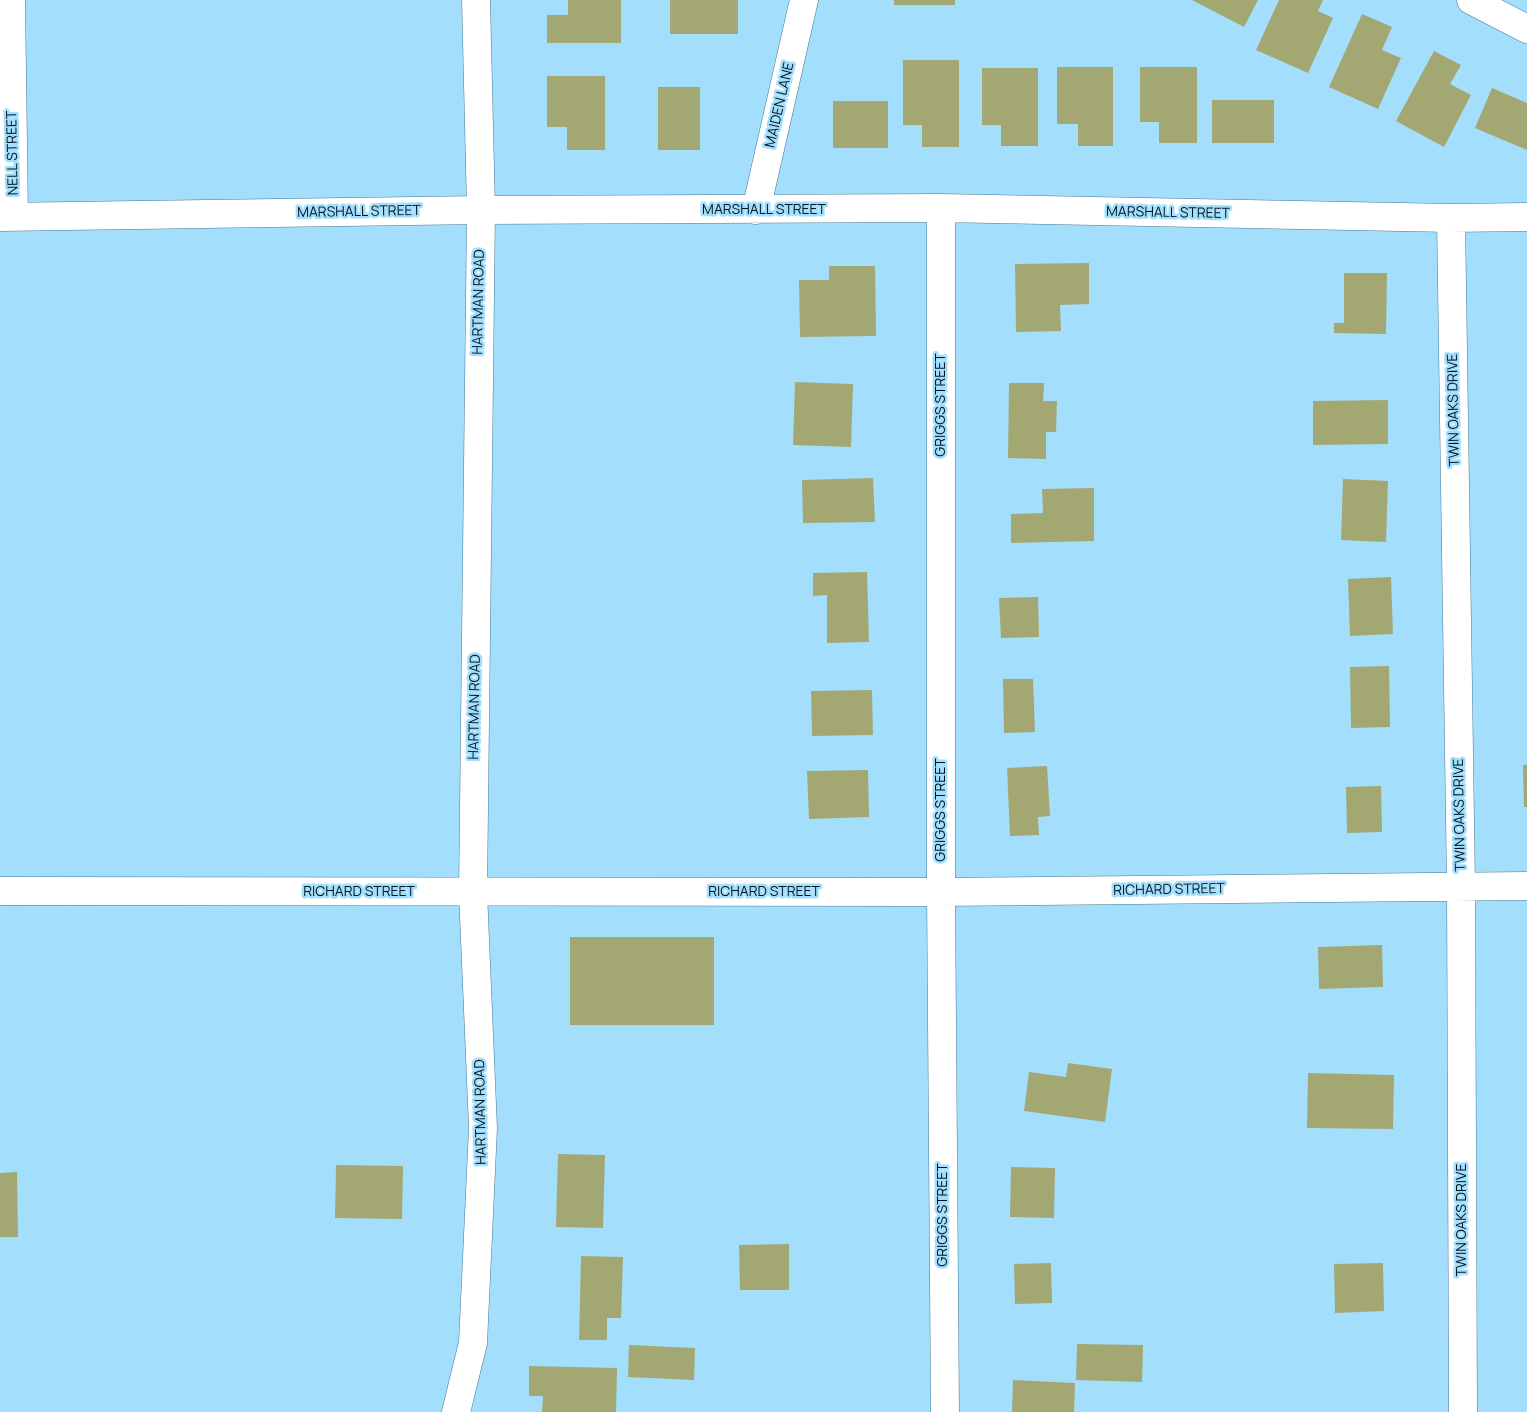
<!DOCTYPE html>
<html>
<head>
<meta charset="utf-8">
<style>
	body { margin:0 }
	canvas { display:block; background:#a4defd }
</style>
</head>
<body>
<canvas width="1527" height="1412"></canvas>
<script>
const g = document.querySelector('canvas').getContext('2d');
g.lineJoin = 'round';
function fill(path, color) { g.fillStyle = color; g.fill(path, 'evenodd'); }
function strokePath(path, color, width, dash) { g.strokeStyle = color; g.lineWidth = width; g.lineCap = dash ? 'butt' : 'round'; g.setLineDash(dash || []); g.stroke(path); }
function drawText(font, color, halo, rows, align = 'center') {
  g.font = font + ' Manrope,sans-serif'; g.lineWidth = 5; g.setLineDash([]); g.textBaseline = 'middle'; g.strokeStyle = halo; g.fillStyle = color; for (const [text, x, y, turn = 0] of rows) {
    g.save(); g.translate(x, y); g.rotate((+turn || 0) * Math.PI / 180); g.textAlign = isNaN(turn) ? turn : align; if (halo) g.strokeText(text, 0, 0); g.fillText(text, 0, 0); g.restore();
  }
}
const building = new Path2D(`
	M568 0H621V43H547V15H568Z
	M670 0H738V34H670Z
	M894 0H955V5H894Z
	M1192 0H1258L1244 27Z
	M1279 0H1323L1318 11 1333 18 1308 73 1256 50Z
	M1362 14 1392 27 1382 50 1401 58 1378 109 1329 87Z
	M1434 51 1461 65 1450 84 1471 95 1444 147 1396 121Z
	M903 60H959V147H922V125H903Z
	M1057 67H1113V146H1078V124H1057Z
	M1140 67H1197V143H1159V122H1140Z
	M982 68H1038V146H1001V125H982Z
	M547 76H605V150H567V127H547Z
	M658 87H700V150H658Z
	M1492 88 1527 103V150L1475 128Z
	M1212 100H1274V143H1212Z
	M833 101H888V148H833Z
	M1089 263V304L1060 305 1061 331 1016 332 1015 264Z
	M829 266H875L876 336 800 337 799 280H829Z
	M1344 273H1387L1386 334 1334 333V323H1344Z
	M795 382 853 384 851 447 793 445Z
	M1009 383H1044L1043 401H1057L1056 432H1046V459L1008 458Z
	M1388 400V444L1313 445V401Z
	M873 478 875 522 803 523 802 480Z
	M1343 479 1388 481 1386 542 1341 540Z
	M1094 488V541L1011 543V514L1043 513 1042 489Z
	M867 572 869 642 827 643V595L813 596V573Z
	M1391 577 1393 634 1350 636 1348 579Z
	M1038 597 1039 637 1001 638 999 598Z
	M1389 666 1390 727 1351 728 1350 667Z
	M1003 679H1033L1035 732 1004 733Z
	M872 690 873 735 812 736 811 691Z
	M1523 765H1527V807H1524Z
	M1047 766 1050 816 1038 817 1039 835 1010 836 1007 768Z
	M868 770 869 817 809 819 807 771Z
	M1381 786 1382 832 1347 833 1346 787Z
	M570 937H714V1025H570Z
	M1382 945 1383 987 1319 989 1318 947Z
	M1068 1063 1112 1069 1105 1122 1024 1111 1029 1072 1066 1077Z
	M1308 1073 1394 1075 1393 1129 1307 1128Z
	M558 1154 605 1155 603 1228 556 1227Z
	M336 1165 403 1166 402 1219 335 1218Z
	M1011 1167 1055 1168 1054 1218 1010 1217Z
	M17 1172 18 1237H0V1173Z
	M789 1244V1290H740L739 1245Z
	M581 1256 623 1257 621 1318H607V1340H579Z
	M1051 1263 1052 1303 1015 1304 1014 1264Z
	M1383 1263 1384 1311 1335 1313 1334 1264Z
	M1077 1344 1143 1345 1142 1382 1076 1380Z
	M629 1345 695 1348 694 1380 628 1377Z
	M529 1366 617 1368 616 1412H542L543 1396H529Z
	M1013 1380 1075 1383 1074 1412H1012Z`);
const minor = new Path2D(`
	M11 0 14 217
	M1471 0 1527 29
	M941 208V892L945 1412
	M756 210 804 0
	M0 217 481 210 941 208 1451 218 1527 217
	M1451 218 1461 887 1463 1412
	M0 891 941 892 1527 886`);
const tertiary = new Path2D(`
	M456 1412 473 1343 483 1128 473 892 481 210 476 0`);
const streetNames = [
	["MAIDEN LANE",780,105,-77],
	["NELL STREET",13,153,-91],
	["MARSHALL STREET",764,210],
	["MARSHALL STREET",359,212,-1],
	["MARSHALL STREET",1168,213,1],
	["HARTMAN ROAD",479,302,-89],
	["GRIGGS STREET",941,405,-90],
	["TWIN OAKS DRIVE",1454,410,-91],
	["HARTMAN ROAD",475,707,-89],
	["GRIGGS STREET",941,810,-90],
	["TWIN OAKS DRIVE",1460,815,-91],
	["RICHARD STREET",1169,890,-1],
	["RICHARD STREET",359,892],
	["RICHARD STREET",764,892],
	["HARTMAN ROAD",481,1112,-91],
	["GRIGGS STREET",943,1215,-90],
	["TWIN OAKS DRIVE",1462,1220,-90]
];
fill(building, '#a3a872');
strokePath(minor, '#427a96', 29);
strokePath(tertiary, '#427a96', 29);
strokePath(minor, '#fff', 28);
strokePath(tertiary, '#fff', 28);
drawText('14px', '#011520', '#a4defd', streetNames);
</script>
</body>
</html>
